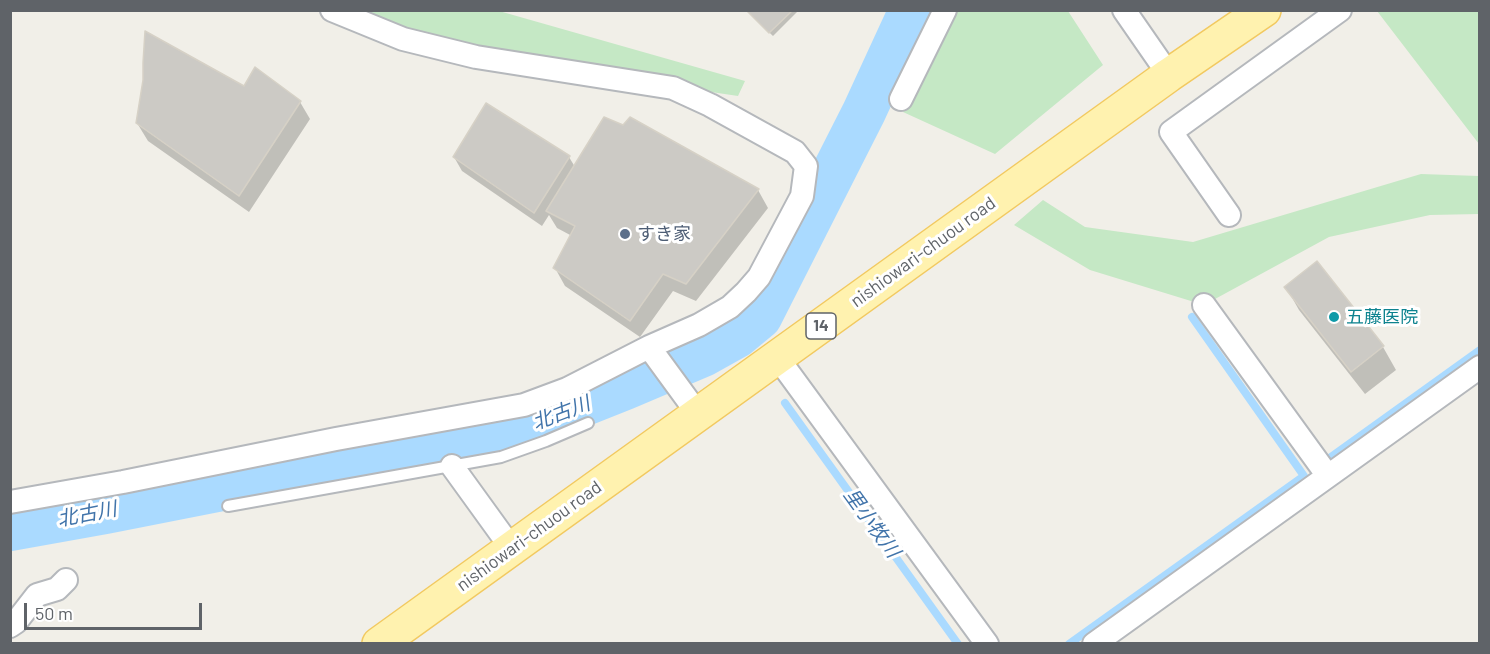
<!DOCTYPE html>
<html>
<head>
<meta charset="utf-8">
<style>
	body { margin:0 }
	#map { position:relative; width:1490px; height:654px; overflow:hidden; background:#f1efe8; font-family:Barlow,sans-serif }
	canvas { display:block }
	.frame { position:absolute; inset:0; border:12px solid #5f6368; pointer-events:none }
	.scale { position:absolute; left:24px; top:603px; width:178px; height:27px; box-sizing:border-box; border:3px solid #5f6368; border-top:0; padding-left:8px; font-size:18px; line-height:21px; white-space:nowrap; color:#5f6368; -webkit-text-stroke:4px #fff; paint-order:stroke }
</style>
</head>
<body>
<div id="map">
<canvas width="1490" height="654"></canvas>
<div class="frame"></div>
<div class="scale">50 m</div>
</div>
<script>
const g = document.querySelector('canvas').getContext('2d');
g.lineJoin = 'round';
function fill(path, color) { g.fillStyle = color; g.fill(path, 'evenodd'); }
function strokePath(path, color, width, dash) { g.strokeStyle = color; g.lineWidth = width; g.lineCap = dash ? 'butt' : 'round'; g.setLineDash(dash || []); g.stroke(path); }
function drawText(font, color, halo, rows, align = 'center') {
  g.font = font + ' Barlow,"Noto Sans JP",sans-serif'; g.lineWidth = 6; g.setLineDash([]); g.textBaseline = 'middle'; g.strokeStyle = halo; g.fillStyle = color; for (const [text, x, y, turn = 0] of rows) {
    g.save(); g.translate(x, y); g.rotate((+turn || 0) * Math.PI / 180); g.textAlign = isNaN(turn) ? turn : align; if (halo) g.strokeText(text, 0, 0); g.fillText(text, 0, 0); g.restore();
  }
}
const green = new Path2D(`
	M342 10 499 11 745 81 738 96 476 57Z
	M888 11H899L885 45 875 63 865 60Z
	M954 11H1068L1103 65 995 154 903 112Z
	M1377 11H1479V144Z
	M1421 174 1479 176V214L1430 215 1329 237 1204 305 1090 270 1014 225 1043 200 1085 227 1193 242Z`);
const shadow = new Path2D(`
	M746 10H799L773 36Z
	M244 88 300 102 310 119 249 212 148 141 137 123Z
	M454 157H569L575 167 758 190 768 208 696 301 673 291 640 337 565 286 555 268 572 236 557 228 549 215 542 226 462 171Z
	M1317 263 1383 347 1396 370 1365 394 1299 310 1286 287Z`);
const stream = new Path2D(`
	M785 403 958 644
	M1324 462 1480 350
	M1069 644 1304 476 1192 317`);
const river = new Path2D(`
	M10 529 105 512 360 462 467 446 542 421 625 388 703 355 737 336 760 317 864 112 911 10`);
const building = new Path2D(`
	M746 10H793L769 33Z
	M145 31 244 86 255 67 301 101 239 196 136 123 143 80V63Z
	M486 103 570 156 534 213 453 157Z
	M604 117 623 125 630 117 759 189 686 284 663 274 630 321 553 268 575 226 546 211Z
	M1317 261 1384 346 1351 372 1284 287Z`);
const service = new Path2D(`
	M228 506 501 457 546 441 588 423`);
const minor = new Path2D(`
	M1124 10 1169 75
	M901 99 945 10
	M1229 215 1171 132 1340 10
	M1204 305 1328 476
	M649 347 698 414
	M777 357 987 644
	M452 466 512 549
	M10 502 123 482 336 439 524 405 567 389 649 347 699 325 730 307 746 292 759 277 802 196 806 166 795 152 710 105 673 88 476 57 403 39 332 10
	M10 626 16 622 37 595 57 589 66 580
	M1094 644 1480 367`);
const primary = new Path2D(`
	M379 644 1169 75 1264 10`);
const markers = [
	[625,234,6,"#5c6f8a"],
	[1334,317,6,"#0f9aa8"]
];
const shields = [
	[821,326,30]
];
const shieldNames = [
	["14",821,326]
];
const serviceNames = [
	["すき家",637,234]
];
const streetNames = [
	["nishiowari-chuou road",923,252,-36],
	["nishiowari-chuou road",529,536,-36]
];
const cultureNames = [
	["五藤医院",1346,317]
];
const waterNames = [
	["北古川",561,413,-21],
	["北古川",87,514,-11],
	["里小牧川",872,523,54]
];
fill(green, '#c5e8c5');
fill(shadow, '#0003');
strokePath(stream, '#aadaff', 8);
strokePath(river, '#aadaff', 44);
fill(building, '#cccac5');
strokePath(building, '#d6d1c6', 1.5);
strokePath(service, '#b5b8bc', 14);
strokePath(minor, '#b5b8bc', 26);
strokePath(primary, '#f2c960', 36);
strokePath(service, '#fff', 10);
strokePath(minor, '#fff', 22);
strokePath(primary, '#fff2af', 33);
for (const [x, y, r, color] of markers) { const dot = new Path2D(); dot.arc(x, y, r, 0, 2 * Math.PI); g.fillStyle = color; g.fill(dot); strokePath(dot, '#fff', 2); }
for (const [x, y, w] of shields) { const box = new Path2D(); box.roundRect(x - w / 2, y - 13, w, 26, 4.5); g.fillStyle = '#fff'; g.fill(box); strokePath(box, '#5f6368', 1.5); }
drawText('bold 16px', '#5f6368', null, shieldNames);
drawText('18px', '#4e5e75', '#fff', serviceNames, 'left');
drawText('18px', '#5f6368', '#fff', streetNames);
drawText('18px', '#0d838f', '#fff', cultureNames, 'left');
drawText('italic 20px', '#4174aa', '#fff', waterNames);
</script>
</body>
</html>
